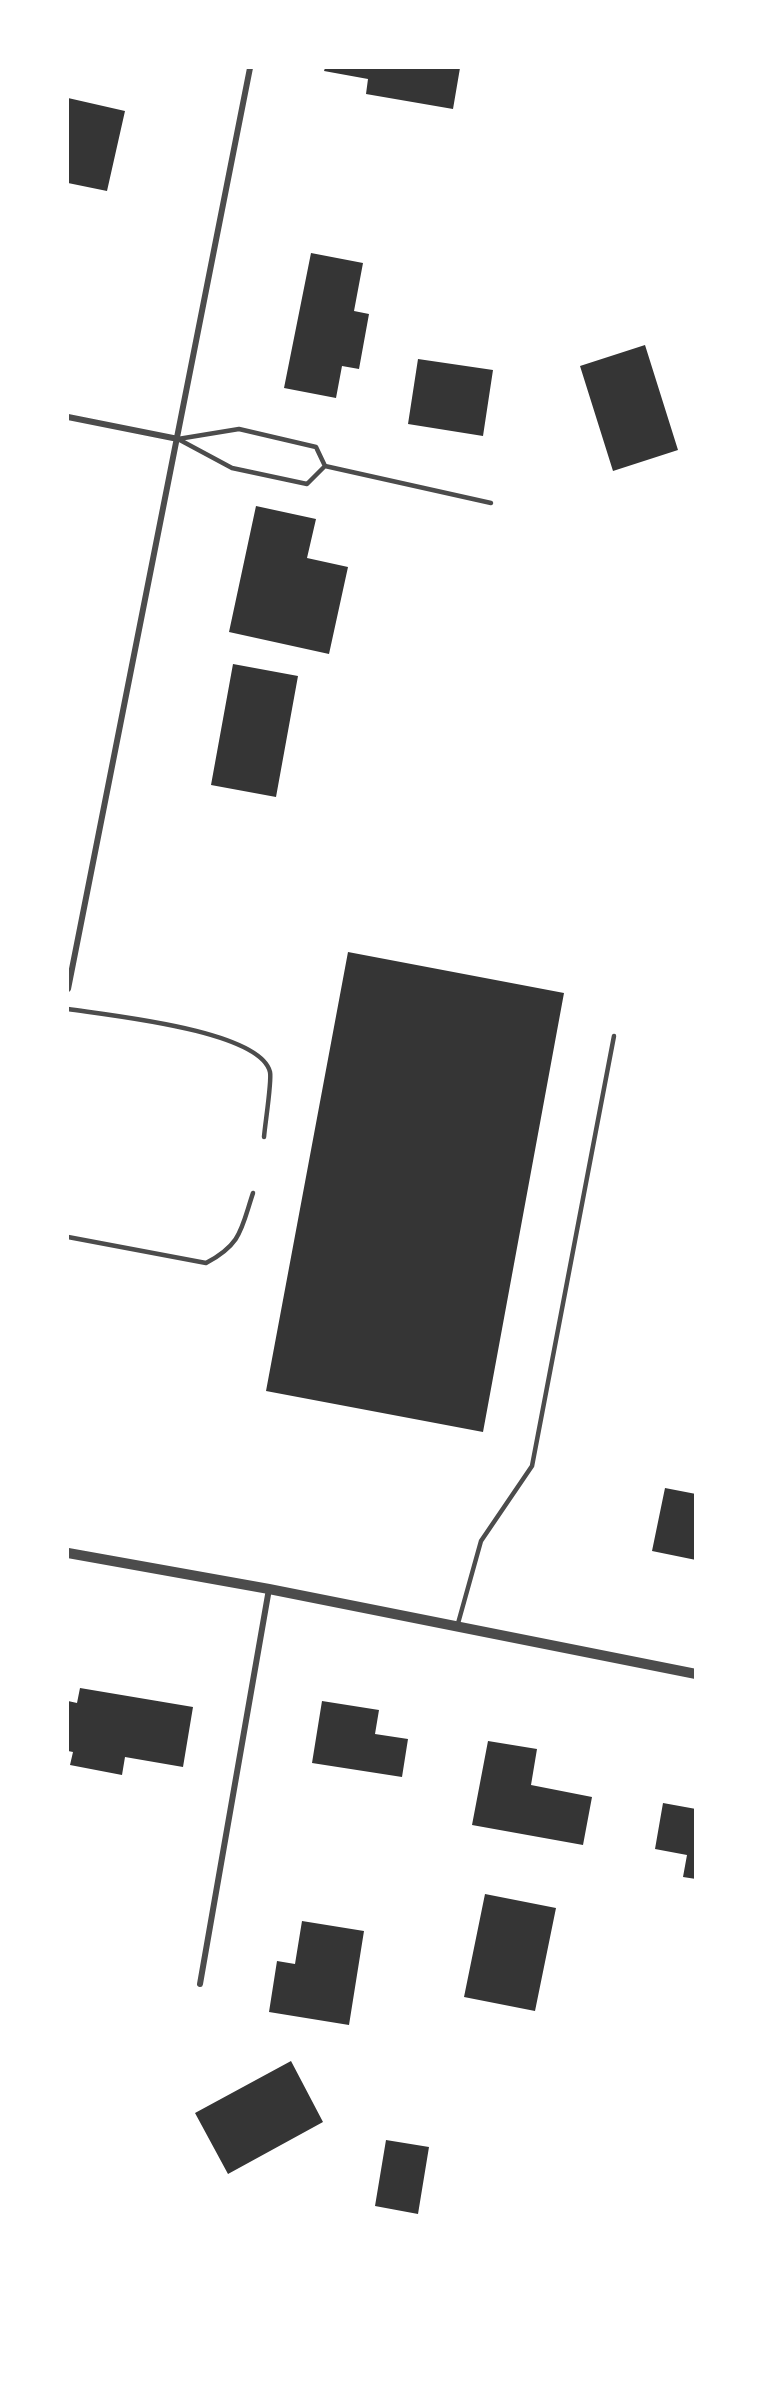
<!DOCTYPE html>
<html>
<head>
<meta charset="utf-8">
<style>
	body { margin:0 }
	#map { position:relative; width:763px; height:2407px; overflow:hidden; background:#fff; font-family:"IBM Plex Serif",serif }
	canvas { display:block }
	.frame { position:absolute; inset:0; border:69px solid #fff; pointer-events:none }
</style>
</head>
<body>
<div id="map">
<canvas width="763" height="2407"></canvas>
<div class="frame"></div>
</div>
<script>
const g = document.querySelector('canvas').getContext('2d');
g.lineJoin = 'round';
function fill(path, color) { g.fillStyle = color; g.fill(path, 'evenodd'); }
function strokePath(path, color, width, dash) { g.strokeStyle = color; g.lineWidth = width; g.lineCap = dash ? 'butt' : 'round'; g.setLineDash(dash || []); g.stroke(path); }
const building = new Path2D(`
	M325 68H460L453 109 366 94 368 79 324 71Z
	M68 98 125 111 107 191 68 183Z
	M311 253 363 263 354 311 369 314 359 369 342 366 336 398 284 388Z
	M645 345 678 450 613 471 580 366Z
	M418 359 493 370 483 436 408 424Z
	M256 506 316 519 307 558 348 567 329 654 229 632Z
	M233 664 298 676 276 797 211 785Z
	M348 952 564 993 483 1432 266 1391Z
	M665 1488 696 1494V1560L652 1551Z
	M80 1688 193 1707 183 1767 125 1757 122 1775 70 1765 73 1752 68 1751V1701L77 1703Z
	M322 1701 379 1710 375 1734 408 1739 402 1777 312 1763Z
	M488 1741 537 1749 531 1785 592 1797 583 1845 472 1825Z
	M663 1803 696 1809V1879L683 1877 687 1855 655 1849Z
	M485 1894 556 1908 535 2011 464 1997Z
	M302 1921 364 1931 349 2025 269 2012 277 1961 295 1964Z
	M291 2061 323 2122 228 2174 195 2113Z
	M386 2140 429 2147 418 2214 375 2206Z`);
const service = new Path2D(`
	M239 429 316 447 325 466 307 484 232 468 178 439Z
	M325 466 491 503
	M68 1009C106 1015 260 1030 270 1072 272 1081 265 1124 264 1137
	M68 1237 206 1263C242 1244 241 1229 253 1193
	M457 1627 481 1541 532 1466 614 1036`);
const minor = new Path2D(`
	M68 417 178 439
	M68 989 250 68
	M200 1984 269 1589`);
const tertiary = new Path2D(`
	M68 1553 269 1589 696 1674`);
fill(building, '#353535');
strokePath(service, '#4c4c4c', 4.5);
strokePath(minor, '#4c4c4c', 6);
strokePath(tertiary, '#4c4c4c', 10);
</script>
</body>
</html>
